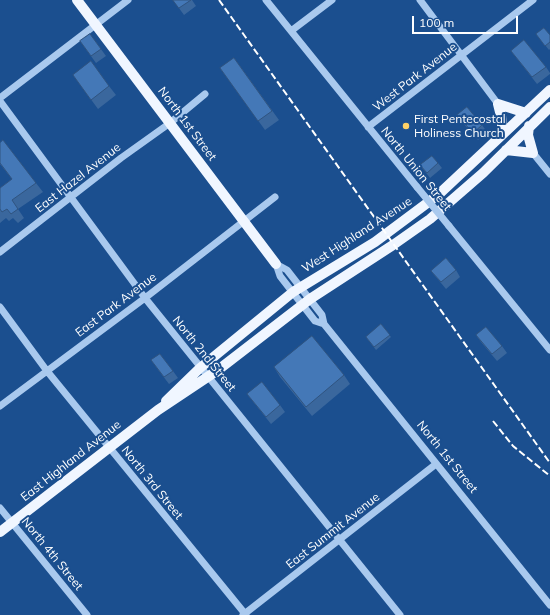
<!DOCTYPE html>
<html>
<head>
<meta charset="utf-8">
<style>
	body { margin:0 }
	#map { position:relative; width:550px; height:615px; overflow:hidden; background:#1b4f8f; font-family:Mulish,sans-serif }
	canvas { display:block }
	.scale { position:absolute; left:412px; top:16px; width:106px; height:18px; box-sizing:border-box; border:2px solid #fff; border-top:0; padding-left:5px; font-size:12px; line-height:14px; white-space:nowrap; color:#fff; -webkit-text-stroke:3px #1b4f8f; paint-order:stroke }
</style>
</head>
<body>
<div id="map">
<canvas width="550" height="615"></canvas>
<div class="scale">100 m</div>
</div>
<script>
const g = document.querySelector('canvas').getContext('2d');
g.lineJoin = 'round';
function strokePath(path, color, width, dash) { g.strokeStyle = color; g.lineWidth = width; g.lineCap = dash ? 'butt' : 'round'; g.setLineDash(dash || []); g.stroke(path); }
function fill(path, color) { g.fillStyle = color; g.fill(path, 'evenodd'); }
function drawText(font, color, halo, rows, align = 'center') {
  g.font = font + ' Mulish,sans-serif'; g.lineWidth = 4; g.setLineDash([]); g.textBaseline = 'middle'; g.strokeStyle = halo; g.fillStyle = color; for (const [text, x, y, turn = 0] of rows) {
    g.save(); g.translate(x, y); g.rotate((+turn || 0) * Math.PI / 180); g.textAlign = isNaN(turn) ? turn : align; if (halo) g.strokeText(text, 0, 0); g.fillText(text, 0, 0); g.restore();
  }
}
const minor = new Path2D(`
	M266 0 417 187
	M420 0 498 104
	M291 31 332 0
	M0 98 128 0
	M0 101 145 298 400 615
	M368 127 533 0
	M533 153 550 174
	M449 226 550 350
	M0 252 121 158 170 123 205 94
	M276 264 287 270 322 315 324 324 550 605
	M276 264 280 276 315 321 324 324
	M0 307 47 371 246 615
	M0 406 145 298 275 197
	M0 508 87 615
	M243 615 436 464`);
const major = new Path2D(`
	M77 0 276 264
	M498 104 502 120V135
	M498 104 526 113
	M506 150 533 153 528 135 529 126
	M166 401 200 368 293 292 375 242 438 195 550 90
	M0 532 158 410 218 370 310 299 393 245 430 219 483 173 550 107`);
const rail = new Path2D(`
	M219 0 550 463
	M493 421 513 446 550 476`);
const minorBridge = new Path2D(`
	M417 187 449 226`);
const wall = new Path2D(`
	M173 0H192L196 6 184 15Z
	M90 34 106 56 96 63 80 41Z
	M536 34 550 35V49L549 50Z
	M511 51 546 67 550 73V74L537 84Z
	M234 58 279 120 265 130 220 68Z
	M73 75 109 86 116 95 98 109Z
	M457 115 482 125 487 132 478 140 462 122Z
	M0 143 36 183 43 192 18 209 24 218 18 223 13 218 9 221 6 218 0 223V188L12 179 0 164Z
	M438 163 442 168 430 178 420 165Z
	M456 270 460 277 446 289 431 271Z
	M381 324 391 337 376 350 366 337Z
	M476 335 502 346 507 353 497 361 481 342Z
	M156 367 173 371 178 378 169 384Z
	M274 367 344 375 350 384 312 416 280 377Z
	M247 394 280 405 285 412 271 424Z`);
const building = new Path2D(`
	M173 0H191L179 8Z
	M544 28 550 35V42L545 46 536 34Z
	M90 34 101 49 91 56 80 41Z
	M524 40 546 67 532 77 511 51Z
	M234 58 272 111 258 121 220 68Z
	M91 61 109 86 91 100 73 75Z
	M467 107 482 125 473 133 457 115Z
	M3 140 36 183 12 200 18 209 11 214 7 209 2 212 0 209V188L12 179 0 163V143Z
	M432 156 438 163 427 173 420 165Z
	M446 258 456 270 441 282 431 271Z
	M381 324 390 335 374 347 366 337Z
	M486 327 502 346 492 354 476 335Z
	M312 336 344 375 306 407 274 367Z
	M160 354 173 371 164 377 151 360Z
	M262 382 280 405 266 417 247 394Z`);
const markers = [
	[406,126,4,"#ffd166"]
];
const streetNames = [
	["West Park Avenue",415,77,-38],
	["North 1st Street",187,124,53],
	["North Union Street",416,169,51],
	["East Hazel Avenue",78,178,-38],
	["West Highland Avenue",357,235,-33],
	["East Park Avenue",116,305,-37],
	["North 2nd Street",204,354,51],
	["North 1st Street",447,457,51],
	["East Highland Avenue",71,461,-38],
	["North 3rd Street",152,483,51],
	["East Summit Avenue",333,531,-38],
	["North 4th Street",52,554,51]
];
const poiNames = [
	["First Pentecostal",414,119],
	["Holiness Church",414,133]
];
strokePath(minor, '#a9c9ee', 7);
strokePath(major, '#f0f6ff', 10);
strokePath(rail, '#fff', 2, [7, 3]);
strokePath(minorBridge, '#a9c9ee', 7);
fill(wall, '#3a679d');
fill(building, '#4478b7');
strokePath(building, '#305480', 1);
for (const [x, y, r, color] of markers) { const dot = new Path2D(); dot.arc(x, y, r, 0, 2 * Math.PI); g.fillStyle = color; g.fill(dot); strokePath(dot, '#1b4f8f', 1.5); }
drawText('12px', '#fff', '#1b4f8f', streetNames);
drawText('12px', '#fff', '#1b4f8f', poiNames, 'left');
</script>
</body>
</html>
